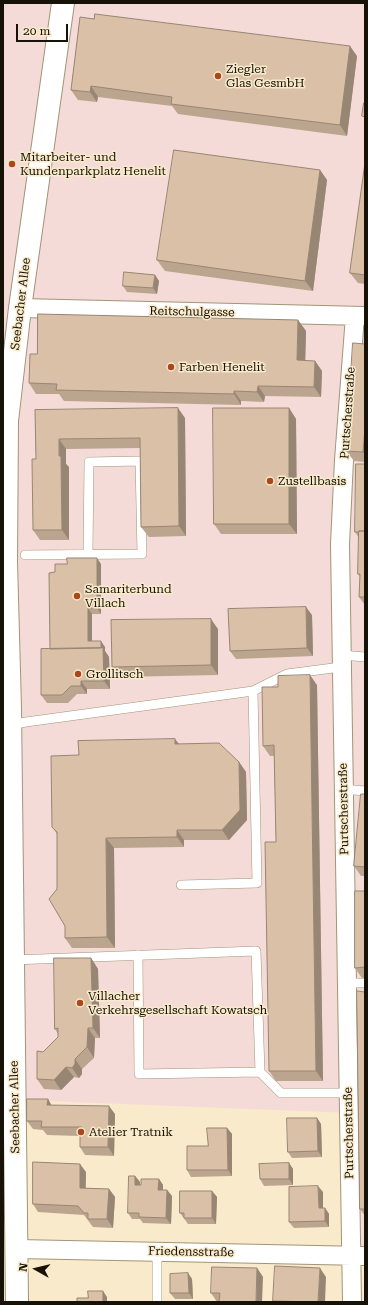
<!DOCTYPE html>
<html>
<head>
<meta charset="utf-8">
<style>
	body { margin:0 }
	#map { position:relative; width:368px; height:1305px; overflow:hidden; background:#f8eaca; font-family:"Roboto Serif",serif }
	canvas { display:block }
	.frame { position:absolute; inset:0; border:4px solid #171207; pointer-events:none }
	.north { position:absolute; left:16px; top:1249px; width:40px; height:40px; -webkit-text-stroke:3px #f8eaca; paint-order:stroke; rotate:278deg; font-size:11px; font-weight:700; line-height:16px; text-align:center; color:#171207 }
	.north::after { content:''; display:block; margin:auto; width:14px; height:18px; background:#171207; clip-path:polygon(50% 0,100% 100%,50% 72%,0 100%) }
	.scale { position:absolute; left:16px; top:24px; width:52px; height:18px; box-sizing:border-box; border:2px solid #171207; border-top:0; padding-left:5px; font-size:12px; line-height:14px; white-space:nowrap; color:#171207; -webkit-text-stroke:3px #f8eaca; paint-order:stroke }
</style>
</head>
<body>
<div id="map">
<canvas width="368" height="1305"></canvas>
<div class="frame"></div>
<div class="north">N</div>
<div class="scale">20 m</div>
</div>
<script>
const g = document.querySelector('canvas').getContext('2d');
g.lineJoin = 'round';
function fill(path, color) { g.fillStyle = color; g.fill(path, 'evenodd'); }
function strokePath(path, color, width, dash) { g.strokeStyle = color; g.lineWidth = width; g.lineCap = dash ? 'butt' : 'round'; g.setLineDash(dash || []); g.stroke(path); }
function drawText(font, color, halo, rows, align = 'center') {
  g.font = font + ' "Roboto Serif",serif'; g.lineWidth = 3; g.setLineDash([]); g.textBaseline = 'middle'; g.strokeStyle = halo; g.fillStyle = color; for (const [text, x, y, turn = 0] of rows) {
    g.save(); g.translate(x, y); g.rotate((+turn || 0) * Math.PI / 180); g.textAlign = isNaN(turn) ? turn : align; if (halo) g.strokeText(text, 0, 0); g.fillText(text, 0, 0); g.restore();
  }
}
const industrial = new Path2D(`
	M3 3H365V1248H353L350 1113 21 1100 3 850Z`);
const lane = new Path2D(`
	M25 555 142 554 140 461 89 462 88 555
	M341 655 365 657
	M10 725 26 722 253 691 287 674 341 667
	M343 789 365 791
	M181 885 257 883 253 691
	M138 955 139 1074 260 1072
	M12 960 256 951 260 1072 281 1093H348
	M346 983H365
	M157 1302V1252`);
const street = new Path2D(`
	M20 308 365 316
	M17 1249 365 1256
	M352 1302 340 544 344 460 355 316`);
const secondary = new Path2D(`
	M17 1302 10 708 6 561 7 421 20 308 63 3`);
const wall = new Path2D(`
	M80 17 357 56 347 136 178 114 172 106 98 97 97 102 78 100 71 90Z
	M365 163V284L358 283 350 273Z
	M320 170 327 180 313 291 165 271 157 260Z
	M155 275 159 281 157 294 127 292 123 286Z
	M298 320 306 331 305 361H315L322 371 321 397 265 396 264 402 241 401V405L64 401 59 394H36L29 383 37 354Z
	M365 344V462L354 461 346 451Z
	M289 408 296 419 297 534H221L214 524Z
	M35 410 185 418 186 536 149 537 141 527 140 448 66 449V464L69 467V540H40L33 530 36 459Z
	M365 464V605L359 597 360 577 358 574 359 538 355 532Z
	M67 564H101V614H92V641L105 647V651L109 657 110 689H87V694H77L68 703H47L41 695 50 649 55 572Z
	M312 615 313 656 236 659 230 651Z
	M218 629V675L119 677 112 667Z
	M317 685 323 1081H276L269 1071 276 842 274 756H270L263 746Z
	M179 744 239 762 246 772 247 820 229 840H184V847L114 848 115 948H72L65 938V926L57 889V834L52 827 79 755Z
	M365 794V876H361L354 866Z
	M365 891V978H362L355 968Z
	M91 958 98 969 100 1038H95L94 1058 82 1069V1074L79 1078 74 1077 61 1090 44 1089 37 1079 43 1052 58 1037V1034L55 1029Z
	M365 992V1216L360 1209Z
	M48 1099 51 1105 115 1114 114 1156 85 1155 80 1147V1136L47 1135 43 1130 33 1129 27 1121Z
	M317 1118 321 1124 322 1157 292 1158 288 1152Z
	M227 1128 232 1134V1176L191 1177 187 1170 208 1146Z
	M289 1163 293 1169V1185L264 1186 260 1179Z
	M86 1172V1188L109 1189 115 1197 113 1228 93 1227 84 1215 38 1212 33 1204Z
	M135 1176 140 1182V1185L159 1179 163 1185V1190H167L172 1196 171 1224 143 1223 140 1219H132L128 1213Z
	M212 1191 217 1197 216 1224H188L180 1213Z
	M323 1192V1208H325L329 1214V1227L294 1228 289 1222Z
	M257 1268 263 1277 219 1302H217L211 1293Z
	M188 1273 192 1279 193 1299H175L170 1293Z`);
const shadedWall = new Path2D(`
	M350 46 357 56 347 136 340 125Z
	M91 86 98 97 97 102 90 92Z
	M320 170 327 180 313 291 305 281Z
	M155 275 159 281 157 294 153 288Z
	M298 320 306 331 305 370 297 360Z
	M315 361 322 371 321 397 314 387Z
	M258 386 265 396 264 402 257 392Z
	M234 391 241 401V405L234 394Z
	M178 408 185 418 186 536 179 526Z
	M289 408 296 419 297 534 289 524Z
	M365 428V454L363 452Z
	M59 439 66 449V464L69 467V540L62 530Z
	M97 558 101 564V614L97 608Z
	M306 607 312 615 313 656 307 648Z
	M88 608 92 614V647L88 641Z
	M211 619 218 629V675L211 665Z
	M101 641 105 647V651L109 657 110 689 104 681 101 651Z
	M310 675 317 685 323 1081 316 1071Z
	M81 681 87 689V694L81 686Z
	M175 739 183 749 175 744Z
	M239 762 246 772 247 820 229 840 222 830Z
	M177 830 184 840V847L177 837Z
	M106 838 114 848 115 948 107 937Z
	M91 958 98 969 100 1038 93 1028Z
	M88 1028 95 1038 94 1058 87 1047Z
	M75 1059 82 1069V1074L79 1078 72 1068Z
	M66 1067 74 1077 61 1090 54 1080Z
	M48 1099 53 1108 47 1105Z
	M109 1106 115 1114 114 1156 108 1147Z
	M317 1118 321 1124 322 1157 318 1151Z
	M227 1128 232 1134V1176L228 1170Z
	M289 1163 293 1169V1185L289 1179Z
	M80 1164 86 1172 85 1196 80 1188Z
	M135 1176 140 1182 139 1191 135 1185Z
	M159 1179 163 1185V1196L158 1190Z
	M318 1186 323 1192V1214L319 1208Z
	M109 1189 115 1197 113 1228 107 1219Z
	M167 1190 172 1196 171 1224 166 1218Z
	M212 1191 217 1197 216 1224 212 1218Z
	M325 1208 329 1214V1227L325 1221Z
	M257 1268 263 1277 262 1302H256Z
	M320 1268 326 1277 325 1302H318Z
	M188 1273 192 1279 193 1299 189 1293Z
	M103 1291 107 1297V1302H103Z`);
const building = new Path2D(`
	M95 14 350 46 340 125 171 104 172 97 91 86 90 92 71 90 80 17 94 19Z
	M364 103H365V117L362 116Z
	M174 150 320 170 305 281 157 260Z
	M365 163V275L350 273Z
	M124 272 155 275 153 288 123 286Z
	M38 314 298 320 297 360 315 361 314 387 258 386 257 392 234 391V394L56 390 57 384 29 383 30 354H37Z
	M353 343 365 344V428L363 452 346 451Z
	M178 408 179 526 141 527 140 438 59 439V456H61L62 530H33L32 459H36L35 410Z
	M213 408H289V524H214Z
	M356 464H365V531H359V532H355Z
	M359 531H365V597H359L360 574H358Z
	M67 558H97V608H88V641H101V648L50 649 49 573 55 572V564H67Z
	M306 607 307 648 230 651 228 609Z
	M211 619V665L112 667 111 620Z
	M103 648 104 681H81V686H71L62 695H41V649Z
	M310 675 316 1071H269L265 842H276L274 745 263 746 262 687H278V676Z
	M175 739V744L219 743 239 762 240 810 222 830H177V837L106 838 107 937 65 938V926L49 899 57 889V832L52 827 51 756 79 755 78 741Z
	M361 794H365V867L354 866Z
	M355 891H365V967L355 968Z
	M54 958H91L93 1028H88L87 1047 75 1059V1064L72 1068 66 1067 54 1080 37 1079V1051L43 1052 58 1037V1028L55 1029Z
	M357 991 365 992V1209H360Z
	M27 1099H48L47 1105 109 1106 108 1147H80V1133H82V1127H41L42 1121H27Z
	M287 1118H317L318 1151 288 1152Z
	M207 1128H227L228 1170H187V1146H208Z
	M33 1162 80 1164V1188L109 1189 107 1219H88V1213H84L78 1206 33 1204Z
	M289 1163V1179H260L259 1164Z
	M129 1176H135V1185H141V1179H159L158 1190H167L166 1218 139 1217V1213H128Z
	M318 1186 319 1208H325V1221L289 1222V1187Z
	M180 1191H212V1218H184V1213H180Z
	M275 1266 320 1268 318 1302 273 1301Z
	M212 1267 257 1268 256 1302H219L220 1293H211Z
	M188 1273 189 1293H170V1274Z
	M88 1291H103V1302H77V1298H88Z`);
const markers = [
	[218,76,4,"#ac461b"],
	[12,164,4,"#ac461b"],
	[171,367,4,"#ac461b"],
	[270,481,4,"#ac461b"],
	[77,596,4,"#ac461b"],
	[78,674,4,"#ac461b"],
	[80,1003,4,"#ac461b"],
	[81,1132,4,"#ac461b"]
];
const poiNames = [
	["Ziegler",226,69],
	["Glas GesmbH",226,83],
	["Mitarbeiter- und",20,157],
	["Kundenparkplatz Henelit",20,171],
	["Farben Henelit",179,367],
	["Zustellbasis",278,481],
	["Samariterbund",85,589],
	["Villach",85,603],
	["Grollitsch",86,674],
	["Villacher",88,996],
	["Verkehrsgesellschaft Kowatsch",88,1010],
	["Atelier Tratnik",89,1132]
];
const streetNames = [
	["Seebacher Allee",21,304,-83],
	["Reitschulgasse",192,312,1],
	["Purtscherstraße",348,413,-86],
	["Purtscherstraße",344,809,-91],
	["Seebacher Allee",15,1107,-91],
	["Purtscherstraße",349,1133,-91],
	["Friedensstraße",191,1252,1]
];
fill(industrial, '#f5dbd7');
strokePath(lane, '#a29577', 10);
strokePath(street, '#a29577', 20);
strokePath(secondary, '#a29577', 24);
strokePath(lane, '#fff', 9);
strokePath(street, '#fff', 18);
strokePath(secondary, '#fff', 22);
fill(wall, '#bba58f');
fill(shadedWall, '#988674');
fill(building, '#d9c0a6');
strokePath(building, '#988674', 1);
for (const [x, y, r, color] of markers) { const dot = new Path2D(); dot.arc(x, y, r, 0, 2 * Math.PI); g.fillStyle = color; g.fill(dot); strokePath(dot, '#f8eaca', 1.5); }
drawText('12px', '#171207', '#f8eaca', poiNames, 'left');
drawText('12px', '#171207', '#f8eaca', streetNames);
</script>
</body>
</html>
